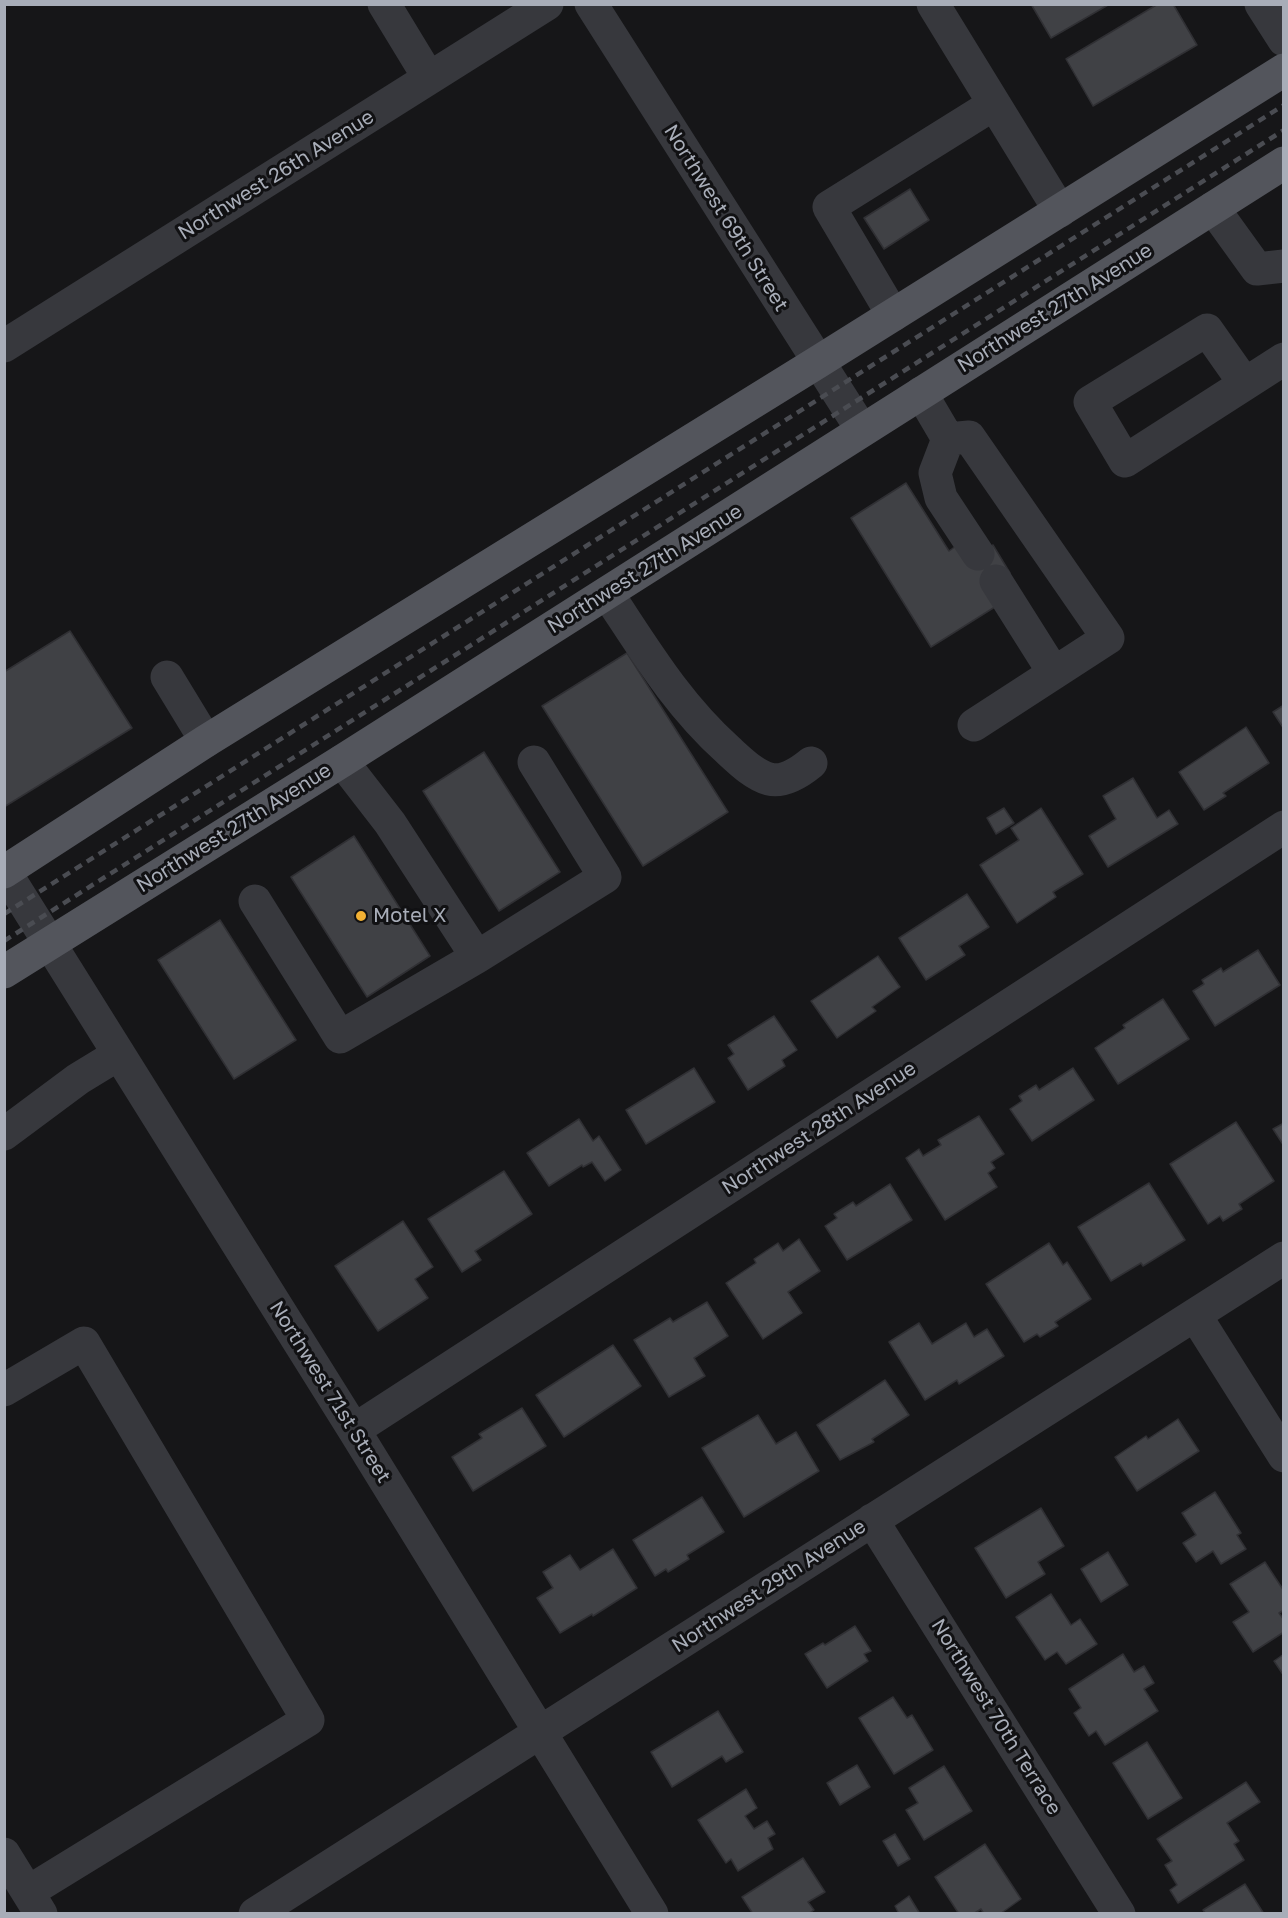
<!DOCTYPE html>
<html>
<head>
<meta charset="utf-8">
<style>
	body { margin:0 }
	#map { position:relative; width:1288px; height:1918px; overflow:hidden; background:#161618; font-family:"Golos Text",sans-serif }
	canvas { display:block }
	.frame { position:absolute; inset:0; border:6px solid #a8adb8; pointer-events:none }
</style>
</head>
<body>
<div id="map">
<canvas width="1288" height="1918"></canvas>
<div class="frame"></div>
</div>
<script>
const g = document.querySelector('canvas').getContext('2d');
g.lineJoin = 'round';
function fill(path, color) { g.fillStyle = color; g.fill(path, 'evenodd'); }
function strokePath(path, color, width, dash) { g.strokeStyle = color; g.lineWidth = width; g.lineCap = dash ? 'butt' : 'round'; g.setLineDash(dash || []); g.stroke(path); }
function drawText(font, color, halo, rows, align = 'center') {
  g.font = font + ' "Golos Text",sans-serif'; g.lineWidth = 6; g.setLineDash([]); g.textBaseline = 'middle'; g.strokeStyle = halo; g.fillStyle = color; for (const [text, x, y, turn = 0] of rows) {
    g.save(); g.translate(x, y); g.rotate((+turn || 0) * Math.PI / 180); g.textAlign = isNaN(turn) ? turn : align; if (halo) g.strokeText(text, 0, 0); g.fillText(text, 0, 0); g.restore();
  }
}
const building = new Path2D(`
	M1031 4H1108V5L1051 38Z
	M1158 4H1173L1197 45 1093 106 1066 59Z
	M910 189 929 220 884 249 864 218Z
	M906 483 949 551 956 546 966 562 993 545 1010 573 998 605 931 647 851 518Z
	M70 631 132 728 4 807V672Z
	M627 653 728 812 643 866 542 706Z
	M1284 705V729L1273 712Z
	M1246 727 1269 763 1223 793 1226 796 1204 810 1179 772Z
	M484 752 560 872 499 911 423 791Z
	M1133 778 1157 818 1169 810 1178 824 1108 867 1089 836 1116 819 1103 796Z
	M1004 808 1014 823 996 834 987 818Z
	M1041 808 1083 874 1053 892 1056 897 1017 923 980 865 1019 840 1011 828Z
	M354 836 430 956 367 997 291 877Z
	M967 894 989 927 959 946 965 955 926 980 899 938Z
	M220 920 296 1040 234 1079 158 960Z
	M1258 950 1280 985 1215 1026 1193 991 1204 984 1202 980 1221 968 1223 972Z
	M878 956 900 987 872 1007 876 1011 837 1038 811 1001Z
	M1163 999 1189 1039 1118 1084 1095 1048 1125 1028 1123 1025Z
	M774 1016 797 1050 782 1060 785 1066 748 1090 728 1058 734 1054 728 1045Z
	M694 1068 715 1102 646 1144 626 1110Z
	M1073 1068 1094 1100 1032 1141 1010 1109 1022 1101 1019 1096 1036 1085 1039 1090Z
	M979 1116 1004 1154 991 1162 995 1168 988 1173 997 1187 945 1220 906 1158 919 1149 923 1156 941 1145 938 1140Z
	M579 1119 593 1141 599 1136 621 1170 605 1181 592 1162 583 1167 582 1165 549 1186 527 1153Z
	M1236 1122 1274 1181 1239 1204 1242 1209 1223 1221 1220 1216 1208 1224 1170 1164Z
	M1284 1123V1146L1273 1129Z
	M504 1171 532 1214 475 1251 481 1260 462 1272 428 1219Z
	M1149 1183 1185 1240 1143 1266 1141 1263 1111 1281 1078 1227Z
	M890 1184 912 1220 847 1260 825 1226 837 1218 834 1214 853 1202 856 1206Z
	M403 1221 433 1267 415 1279 428 1298 378 1331 335 1266Z
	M799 1239 820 1271 788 1292 802 1313 763 1339 726 1283 756 1263 754 1259 778 1243 783 1251Z
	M1049 1243 1063 1265 1067 1262 1091 1299 1055 1322 1058 1326 1040 1337 1037 1334 1024 1342 986 1284Z
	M707 1302 728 1336 694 1358 705 1376 669 1397 634 1340 670 1318 673 1322Z
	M919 1323 932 1344 966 1323 974 1337 987 1329 1004 1356 959 1384 957 1380 925 1400 889 1342Z
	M613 1345 641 1386 564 1437 536 1395Z
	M885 1380 909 1415 872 1439 874 1442 840 1460 817 1425Z
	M522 1408 546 1446 473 1491 452 1457 482 1438 479 1434Z
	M758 1415 776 1444 796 1432 819 1471 744 1517 702 1448Z
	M1178 1419 1199 1451 1137 1491 1115 1457 1146 1436 1148 1439Z
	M1215 1492 1241 1533 1237 1535 1246 1549 1221 1564 1213 1551 1196 1562 1183 1543 1196 1535 1182 1513Z
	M702 1497 724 1532 687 1555 689 1559 668 1572 666 1569 655 1576 633 1540Z
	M1041 1508 1064 1546 1038 1562 1045 1574 1006 1598 975 1548Z
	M613 1549 637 1588 593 1616 592 1614 560 1633 537 1598 553 1588 543 1572 570 1555 580 1570Z
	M1108 1552 1128 1585 1101 1602 1081 1569Z
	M1265 1562 1284 1591V1610L1279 1613 1284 1620V1632L1253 1652 1233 1622 1249 1612 1230 1584Z
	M1051 1594 1071 1625 1080 1619 1097 1644 1066 1664 1057 1652 1045 1660 1016 1617Z
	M855 1626 871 1651 864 1654 868 1661 827 1688 805 1654 823 1643 825 1645Z
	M1123 1654 1134 1672 1144 1666 1154 1683 1144 1689 1158 1711 1105 1745 1096 1731 1089 1736 1074 1713 1081 1708 1069 1689Z
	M1284 1654V1676L1274 1661Z
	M893 1697 907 1718 912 1715 933 1750 894 1774 859 1718Z
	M718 1711 743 1752 726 1762 722 1756 672 1787 651 1752Z
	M1147 1742 1182 1798 1148 1819 1113 1763Z
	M857 1765 870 1787 840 1805 827 1783Z
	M944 1766 972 1811 924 1840 906 1810 918 1803 909 1788Z
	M1246 1782 1260 1802 1227 1823 1239 1841 1234 1844 1244 1860 1178 1903 1170 1890 1177 1885 1165 1865 1172 1861 1157 1839Z
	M746 1789 757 1808 745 1816 754 1829 767 1821 775 1834 768 1838 773 1849 738 1871 731 1859 726 1863 698 1820Z
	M895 1834 910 1859 898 1866 883 1841Z
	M985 1844 1021 1899 1000 1914H984L981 1909 973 1914H959L935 1877Z
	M803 1858 825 1892 808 1902 814 1910 808 1914H753L742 1897Z
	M1245 1884 1264 1914H1206L1203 1910Z
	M909 1896 920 1914H899L895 1906Z`);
const minor = new Path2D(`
	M384 4 429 78
	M591 4 862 430
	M933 4 1060 211
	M1261 4 1284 40
	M1213 208 1257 269 1284 266
	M893 315 829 207 994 104
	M4 346 547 4
	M1245 384 1207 330 1090 402 1125 461 1284 359
	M921 393 948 439 969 437 1108 638 974 725
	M948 439 935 473 941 498 978 554
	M996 581 1054 673
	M607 593C645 650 676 703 728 750 740 761 753 774 769 779 784 783 800 772 811 763
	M167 677 206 741
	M342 761 390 823 477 957 605 877 534 762
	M5 872 354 1430 652 1914
	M255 901 340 1037 477 957
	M4 1134 78 1079 119 1054
	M1195 1315 1284 1456
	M4 1390 84 1343 308 1720 28 1892
	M354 1430 1284 827
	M872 1520 1119 1914
	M4 1854 41 1914
	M255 1914 1284 1258`);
const major = new Path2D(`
	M4 872 206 741 818 362 1284 70
	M4 972 342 761 1284 163`);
const rail = new Path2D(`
	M4 914 1284 105
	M4 941 1284 130`);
const markers = [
	[361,916,6,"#f2b134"]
];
const streetNames = [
	["Northwest 26th Avenue",276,175,-32],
	["Northwest 69th Street",726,218,58],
	["Northwest 27th Avenue",1055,308,-32],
	["Northwest 27th Avenue",645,569,-32],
	["Northwest 27th Avenue",234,828,-32],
	["Northwest 28th Avenue",819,1128,-33],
	["Northwest 71st Street",330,1392,58],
	["Northwest 29th Avenue",769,1586,-33],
	["Northwest 70th Terrace",996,1717,58]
];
const poiNames = [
	["Motel X",373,916]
];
fill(building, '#404145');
strokePath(building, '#303034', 1.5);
strokePath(minor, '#37383d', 33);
strokePath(major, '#53555c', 33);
strokePath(rail, '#4a4c52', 4.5, [8, 6]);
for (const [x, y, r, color] of markers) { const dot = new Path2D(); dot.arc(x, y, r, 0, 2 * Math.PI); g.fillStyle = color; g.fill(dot); strokePath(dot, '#111113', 2); }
drawText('20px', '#a8adb8', '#111113', streetNames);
drawText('20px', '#a8adb8', '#111113', poiNames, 'left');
</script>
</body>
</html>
